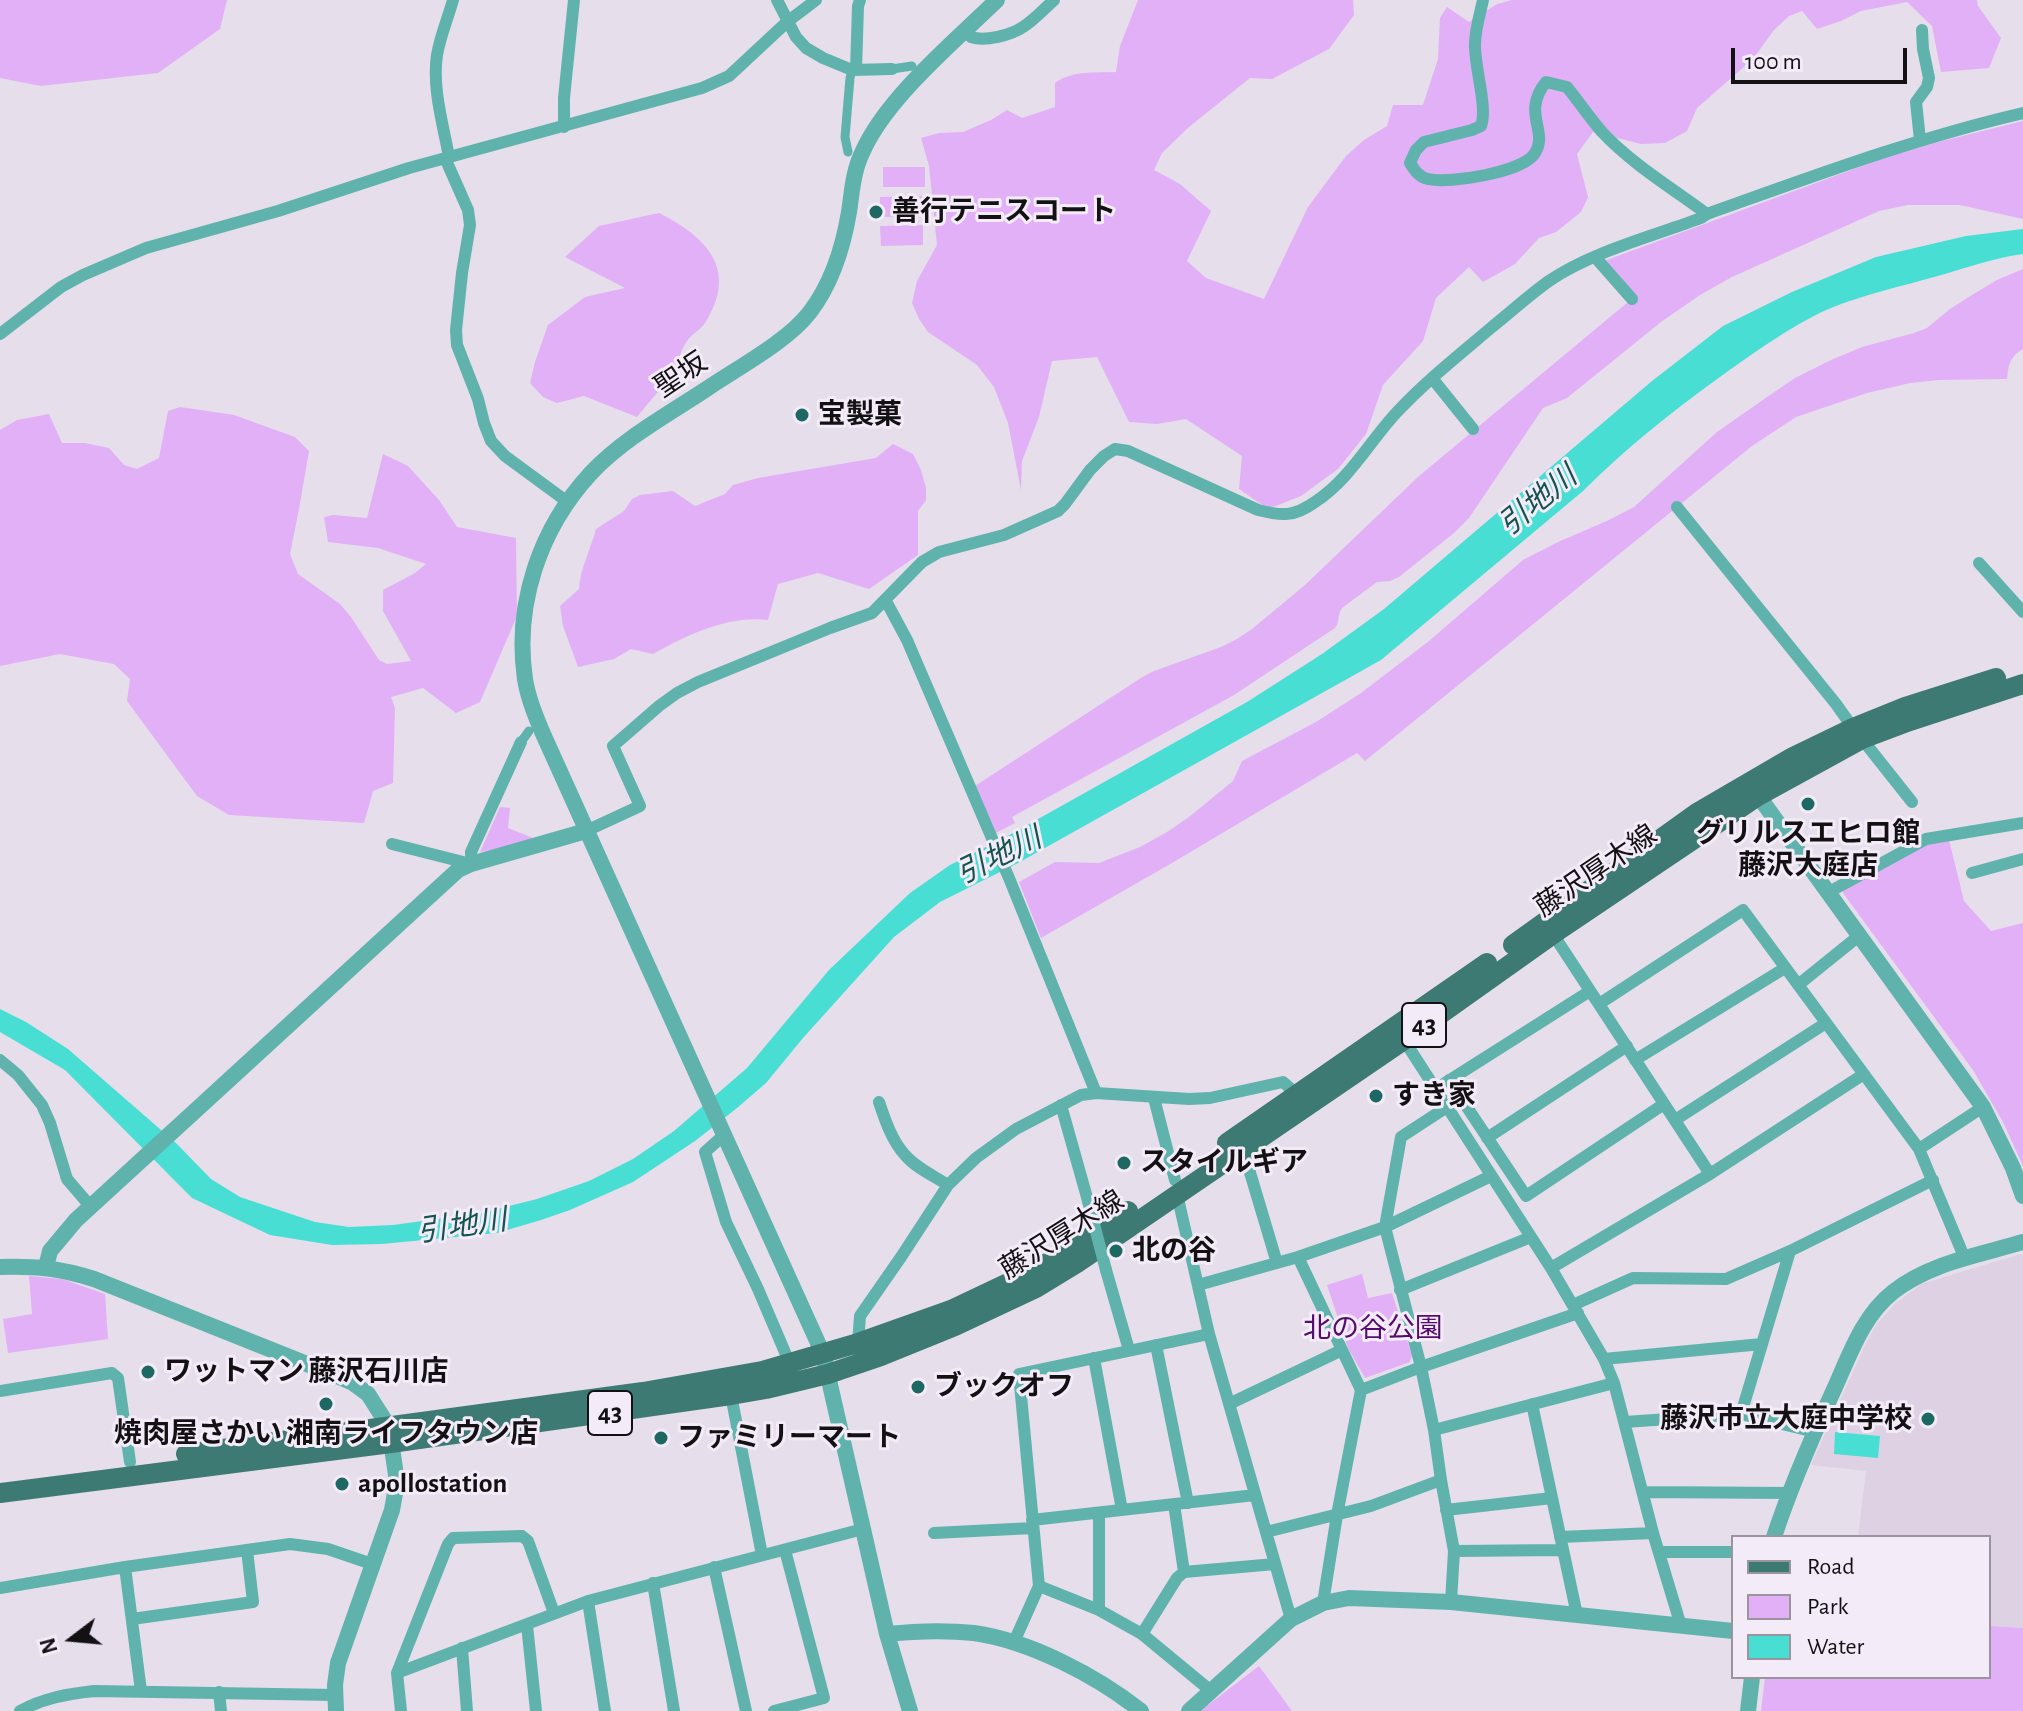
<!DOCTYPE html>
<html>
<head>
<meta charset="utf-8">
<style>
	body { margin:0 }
	#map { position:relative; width:2023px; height:1711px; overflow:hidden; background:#e6deea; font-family:"Alegreya Sans",sans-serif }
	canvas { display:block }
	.legend { position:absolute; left:1731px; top:1535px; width:260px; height:144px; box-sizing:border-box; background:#f4ebf8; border:2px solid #9a949d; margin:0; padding:10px 14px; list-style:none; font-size:24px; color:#141115 }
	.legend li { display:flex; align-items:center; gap:16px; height:40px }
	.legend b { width:40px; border:2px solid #9a949d }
	.north { position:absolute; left:32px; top:1599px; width:80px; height:80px; -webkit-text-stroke:6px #f4ebf8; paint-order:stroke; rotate:254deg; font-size:22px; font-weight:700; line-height:32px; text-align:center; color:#141115 }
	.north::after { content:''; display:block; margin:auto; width:28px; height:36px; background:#141115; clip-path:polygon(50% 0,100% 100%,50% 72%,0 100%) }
	.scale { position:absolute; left:1731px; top:48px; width:176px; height:36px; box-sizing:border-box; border:4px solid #141115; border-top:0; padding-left:10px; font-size:24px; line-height:28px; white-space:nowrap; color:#141115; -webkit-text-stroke:6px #f4ebf8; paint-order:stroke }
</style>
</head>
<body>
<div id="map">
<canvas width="2023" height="1711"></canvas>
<ul class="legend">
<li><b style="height:10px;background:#3e7a74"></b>Road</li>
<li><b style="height:22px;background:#e2b0f7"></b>Park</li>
<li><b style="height:22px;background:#48ded3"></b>Water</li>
</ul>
<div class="north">N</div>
<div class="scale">100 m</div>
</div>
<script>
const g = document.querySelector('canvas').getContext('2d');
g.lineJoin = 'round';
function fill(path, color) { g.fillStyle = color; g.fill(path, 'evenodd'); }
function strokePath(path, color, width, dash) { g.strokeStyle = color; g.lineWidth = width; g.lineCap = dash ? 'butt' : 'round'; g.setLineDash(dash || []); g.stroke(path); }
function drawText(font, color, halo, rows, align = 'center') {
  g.font = font + ' "Alegreya Sans","Noto Sans JP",sans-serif'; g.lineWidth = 6; g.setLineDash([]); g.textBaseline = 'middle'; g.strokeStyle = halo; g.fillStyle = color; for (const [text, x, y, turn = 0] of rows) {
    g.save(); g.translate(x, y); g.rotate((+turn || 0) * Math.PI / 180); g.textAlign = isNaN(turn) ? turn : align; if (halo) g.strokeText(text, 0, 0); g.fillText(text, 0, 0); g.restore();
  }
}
const built = new Path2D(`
	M2021 1254 2023 1255V1628L1989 1626V1537H1858L1866 1471 1811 1465 1865 1345 1876 1325 1896 1303 1921 1284Z`);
const green = new Path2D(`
	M0 0H227L220 29 158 73 41 86 0 78Z
	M1138 0H1353L1354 15 1329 49 1272 79 1250 78 1189 127 1162 153 1154 170 1180 184 1211 211 1187 261 1206 278 1264 299 1308 207 1346 156 1364 140 1387 126 1393 105H1423L1438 59 1440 18 1447 7 1469 22 1497 4 1512 0H1977L1978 6 2001 38 1989 68 1941 72 1932 26 1907 2 1861 11 1841 21 1817 29 1802 11 1789 16 1774 30 1753 59 1697 108 1687 131 1665 143 1641 144 1593 132 1577 154 1588 197 1581 212 1556 232 1539 238 1515 264 1483 282 1469 267 1436 298 1423 341 1383 385 1366 434 1338 469 1301 496 1268 509 1239 489 1242 456 1186 419 1157 424 1129 422 1097 357 1052 361 1039 417 1022 461 1021 490 1008 423 994 387 977 365 928 332 919 319 912 303 917 281 937 245 929 166 921 138 939 133 963 132 991 120 1007 110 1022 118 1055 107V83C1072 70 1095 73 1116 72L1120 46Z
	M2023 121V219L1960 205H1908L1879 211 1732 277 1700 295 1661 322 1567 398 1543 408 1469 518 1454 533 1399 577 1390 581 1377 582 1342 608C1337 615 1340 622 1335 628L1234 695 1012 817 1015 823 996 833 975 786 1144 676 1154 671 1221 647 1237 639 1252 629 1305 585 1419 476 1634 297 1604 261 1881 159 1938 142Z
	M883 167H925V187H883Z
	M922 196V216L880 217V197Z
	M659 213C707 237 739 270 705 323 700 330 692 334 687 341 680 351 678 364 672 374 661 389 648 403 637 417L584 396 557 403 543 397 530 383 535 362 548 325 585 297 625 288 565 257 599 226Z
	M923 225V245L881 246 880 226Z
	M2023 269V349C2010 356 2008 366 2007 379L1939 380 1910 383 1867 393 1796 417 1752 446 1365 761 1357 753 1172 863 1041 938 1019 882 1055 862 1099 863 1140 847 1167 832 1189 817 1233 781 1242 761 1316 722 1361 693 1429 641 1523 560 1558 542 1609 520 1634 507 1717 432 1767 397 1795 378 1831 360 1862 347 1914 333 1927 328 1950 309 1972 295 1997 280Z
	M180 407 234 415 295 437 309 451 299 509 290 554 298 574 340 604 351 617 379 660 387 664 411 661 383 611V590L415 573 426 564 378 548 328 542 324 517 333 515 367 518 383 454 408 466 439 500 457 527 516 538 517 616 480 702 456 713 423 688 391 697 395 708 393 783 373 791 364 823 229 815 197 796 127 701 130 679 114 664 60 654 0 666V430L17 420 49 414 62 443H85L109 448 124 465 137 469 159 458 168 411Z
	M893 444 913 454 921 470 926 488V500L918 511V555L869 589 818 573 778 584 768 620C728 615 687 635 653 654L631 649 614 659 578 667 563 626 560 606 579 589C580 568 591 549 596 529L624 511 632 499 640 495 673 491 695 506 725 494 733 485 758 478 876 458Z
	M500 807 510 808 508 828 533 838 510 847 480 852Z
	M1949 840 1964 901 1991 931 2023 923V1166L2003 1122 1973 1070 1843 893 1844 887 1921 846Z
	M1362 1274 1368 1298 1392 1293 1412 1355 1410 1362 1365 1378 1348 1348 1327 1285Z
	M29 1276 62 1279 105 1294 108 1339 8 1353 3 1319 32 1314Z
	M1989 1626 2023 1628V1711H1761L1765 1677H1989Z
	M1259 1666 1292 1711H1200Z`);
const water = new Path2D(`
	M2023 229V254C1992 258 1964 269 1934 277 1896 288 1847 298 1812 317 1780 334 1749 356 1720 377 1671 412 1625 449 1583 491L1381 660 1018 863 940 902 894 937 803 1038 766 1083 737 1108 695 1141 633 1182 570 1210 541 1220 497 1233 382 1244 332 1245 270 1235 192 1198 65 1070 0 1032V1009L26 1022 68 1049 176 1143 211 1179 240 1197 315 1222 349 1227 393 1225 481 1213 537 1199 589 1181 633 1159 674 1131 747 1068 829 970 910 893 950 865 1006 837 1247 702 1322 654 1384 609 1652 381 1723 326 1792 292 1876 257 1966 236Z
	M1835 1432 1880 1436 1878 1458 1834 1454Z`);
const pedestrian = new Path2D(`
	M892 69 912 66
	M848 152 845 137 850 78 852 70
	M521 742 529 731`);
const minor = new Path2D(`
	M777 0 796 37 806 48 823 58 852 70 892 69
	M1483 0C1480 14 1475 30 1475 44 1474 66 1488 107 1481 126L1472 130 1424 142 1416 150 1410 163C1415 171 1419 177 1428 179 1450 184 1524 172 1535 153 1549 131 1521 113 1546 82L1567 87C1579 102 1590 118 1602 132 1632 164 1672 188 1707 214
	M971 37C985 42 1011 35 1023 27 1034 20 1044 9 1054 0
	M856 70 858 6 860 0
	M564 127V98L574 0
	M1920 140 1916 102 1927 87 1929 78 1923 49 1922 30
	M449 157C443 124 432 88 437 55 440 37 448 18 453 0
	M445 158 468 210 470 225 462 273 456 330 457 345 478 399 484 423 491 441 505 456 569 503
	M1595 257 1632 299
	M0 334 61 287 83 275 146 248 278 211 409 168 702 88 729 76 787 22 816 0
	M1432 378 1473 429
	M1677 507 1836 704 1853 728
	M1979 563 2023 612
	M886 601 907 640 1009 878 1096 1093
	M1862 739 1912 802
	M586 831 640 806 613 746 659 706 677 693 698 682 830 628 872 613 922 562 939 552 1004 535 1058 511 1065 504 1090 470 1104 456 1115 449 1128 451 1258 510C1282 516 1294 517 1315 502 1350 479 1369 442 1397 412 1426 381 1459 355 1492 327 1511 312 1529 295 1549 281 1591 252 1653 236 1701 218L1707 214C1811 177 1915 138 2023 113
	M392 844 471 864V852L521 742
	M1972 873 2023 859
	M1829 892 1926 839 2023 823
	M1553 934 1710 1174
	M1798 985 1860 935
	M1599 1004 1743 910 1919 1149 1965 1259
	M1404 1040 1551 1268 1604 1359 1614 1383 1653 1533 1681 1626
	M0 1060 18 1075 42 1105 50 1123 67 1179 91 1207
	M1635 1060 1785 968
	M1449 1080 1526 1196 1664 1104
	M1445 1083 1590 991
	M1154 1098 1175 1180
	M879 1102C885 1120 892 1141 905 1155 916 1168 934 1176 948 1185
	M1061 1105 1088 1201
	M1447 1107 1401 1137 1385 1227 1421 1367 1434 1430 1441 1480 1454 1551 1451 1602
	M1675 1120 1826 1023
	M724 1135 705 1152 726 1222 758 1289 790 1364
	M1487 1138 1627 1046
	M1243 1149 1277 1263
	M1919 1149 1983 1107
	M1177 1194 1209 1334 1291 1619
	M1298 1257 1361 1390 1337 1515 1323 1603
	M1551 1268 1710 1174 1864 1074
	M1106 1270 1129 1350
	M1198 1285 1298 1257 1385 1227 1491 1176
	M1400 1290 1531 1237
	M1573 1305 1633 1278 1726 1279 1790 1251 1933 1180
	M858 1343 860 1316 901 1257 948 1185 976 1158 1016 1129 1081 1095 1096 1093 1189 1099 1210 1098 1283 1082 1300 1097
	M1156 1345 1188 1503
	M1094 1358 1122 1510
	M1604 1359 1762 1344
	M1361 1390 1421 1367 1578 1313
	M0 1391 112 1373 118 1378 130 1462
	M731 1395 762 1555
	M1229 1404 1342 1350
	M1532 1404 1577 1615
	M1741 1414 1790 1251
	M1625 1422 1741 1414 1815 1432
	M1434 1430 1614 1383
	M1643 1492 1788 1493
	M1174 1504 1184 1572
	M1446 1510 1552 1498
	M1032 1520 1255 1495
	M1266 1532 1371 1506 1441 1480
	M934 1533 1033 1528
	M1560 1537 1653 1533
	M1454 1551 1563 1550
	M1659 1552H1733
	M125 1567 141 1691
	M714 1567 746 1711
	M653 1583 674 1711
	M1039 1586 1099 1610 1142 1634 1211 1691
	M0 1588 125 1567 290 1544 328 1549 372 1564
	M588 1601 605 1711
	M1099 1610V1513
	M132 1619 253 1602 247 1550
	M527 1625 536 1711
	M1142 1634 1177 1578 1184 1572 1275 1564
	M1014 1642 1039 1586 1019 1374 1209 1334
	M462 1648 467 1711
	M397 1673 588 1601 863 1529
	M219 1692 221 1711
	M20 1711C44 1698 67 1694 94 1691L335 1695
	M401 1711 397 1673 448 1544 453 1538 522 1536 528 1541 554 1613
	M774 1711 824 1698 785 1550`);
const tertiary = new Path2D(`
	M1752 787 1983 1107 2013 1168 2023 1196
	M0 1267C37 1266 59 1268 94 1279L337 1376 353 1383 368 1394 389 1427 397 1482 392 1510 338 1663 335 1685 336 1711
	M46 1267 50 1251 76 1220 458 870 471 864 586 831
	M1774 1537C1790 1488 1810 1442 1831 1396 1848 1360 1861 1317 1893 1292 1929 1263 1980 1255 2023 1242
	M887 1634C915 1631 946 1630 974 1633 1030 1641 1097 1676 1141 1711
	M910 1711 887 1634 823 1354 544 736C536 718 528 699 525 679 514 604 540 528 591 473 624 438 669 414 708 388 739 367 788 341 810 312 832 283 843 248 849 212 852 192 853 172 862 153 885 99 954 42 997 0
	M1189 1711 1291 1619 1323 1603 1349 1598 1451 1602 1733 1631
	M1748 1711 1752 1677`);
const primary = new Path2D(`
	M1513 945 1697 813 1793 757 1853 728 1905 707 1996 678
	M1227 1143 1487 963
	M186 1454 643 1392 762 1371 858 1343 951 1310 1027 1274 1071 1250 1128 1211
	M0 1493 391 1443 731 1395 766 1389 828 1374 881 1356 955 1326 1036 1288 1077 1263 1404 1040 1553 934 1758 796 1862 739 1910 721 2023 684`);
const minorBridge = new Path2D(`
	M1088 1201 1106 1270`);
const markers = [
	[876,212,8,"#1d6862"],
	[802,415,8,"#1d6862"],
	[1808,804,8,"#1d6862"],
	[1376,1096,8,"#1d6862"],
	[1124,1163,8,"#1d6862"],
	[1116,1251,8,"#1d6862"],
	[148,1372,8,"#1d6862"],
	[918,1387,8,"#1d6862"],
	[326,1404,8,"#1d6862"],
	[1928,1419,8,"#1d6862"],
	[661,1438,8,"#1d6862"],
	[342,1484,8,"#1d6862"]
];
const shields = [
	[1424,1025,44],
	[610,1413,44]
];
const shieldNames = [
	["43",1424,1025],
	["43",610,1413]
];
const poiNames = [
	["善行テニスコート",892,212],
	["宝製菓",818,415],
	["グリルスエヒロ館",1808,834,"center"],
	["藤沢大庭店",1808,866,"center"],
	["すき家",1392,1096],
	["スタイルギア",1140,1163],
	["北の谷",1132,1251],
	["ワットマン 藤沢石川店",164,1372],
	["ブックオフ",934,1387],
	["藤沢市立大庭中学校",1912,1419,"right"],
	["焼肉屋さかい 湘南ライフタウン店",326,1434,"center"],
	["ファミリーマート",677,1438],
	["apollostation",358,1484]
];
const streetNames = [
	["聖坂",681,375,-34],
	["藤沢厚木線",1596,871,-34],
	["藤沢厚木線",1062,1235,-32]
];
const parkNames = [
	["北の谷公園",1373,1329]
];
const waterNames = [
	["引地川",1538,501,-39],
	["引地川",999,856,-26],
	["引地川",462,1226,-8]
];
fill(built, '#ded1e4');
fill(green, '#e2b0f7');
fill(water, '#48ded3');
strokePath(pedestrian, '#5fb3ac', 9);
strokePath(minor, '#5fb3ac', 12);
strokePath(tertiary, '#5fb3ac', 16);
strokePath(primary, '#3e7a74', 20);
strokePath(minorBridge, '#5fb3ac', 12);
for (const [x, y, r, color] of markers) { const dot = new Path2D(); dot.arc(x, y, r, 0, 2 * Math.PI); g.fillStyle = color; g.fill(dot); strokePath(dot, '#f4ebf8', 3); }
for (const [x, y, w] of shields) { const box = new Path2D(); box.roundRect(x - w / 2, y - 22, w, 44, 6); g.fillStyle = '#f4ebf8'; g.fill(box); strokePath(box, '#141115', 2); }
drawText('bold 26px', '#141115', null, shieldNames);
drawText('bold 28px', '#141115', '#f4ebf8', poiNames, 'left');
drawText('28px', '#141115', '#f4ebf8', streetNames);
drawText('28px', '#550c6d', '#f4ebf8', parkNames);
drawText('italic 30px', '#14534e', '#f4ebf8', waterNames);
</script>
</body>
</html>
